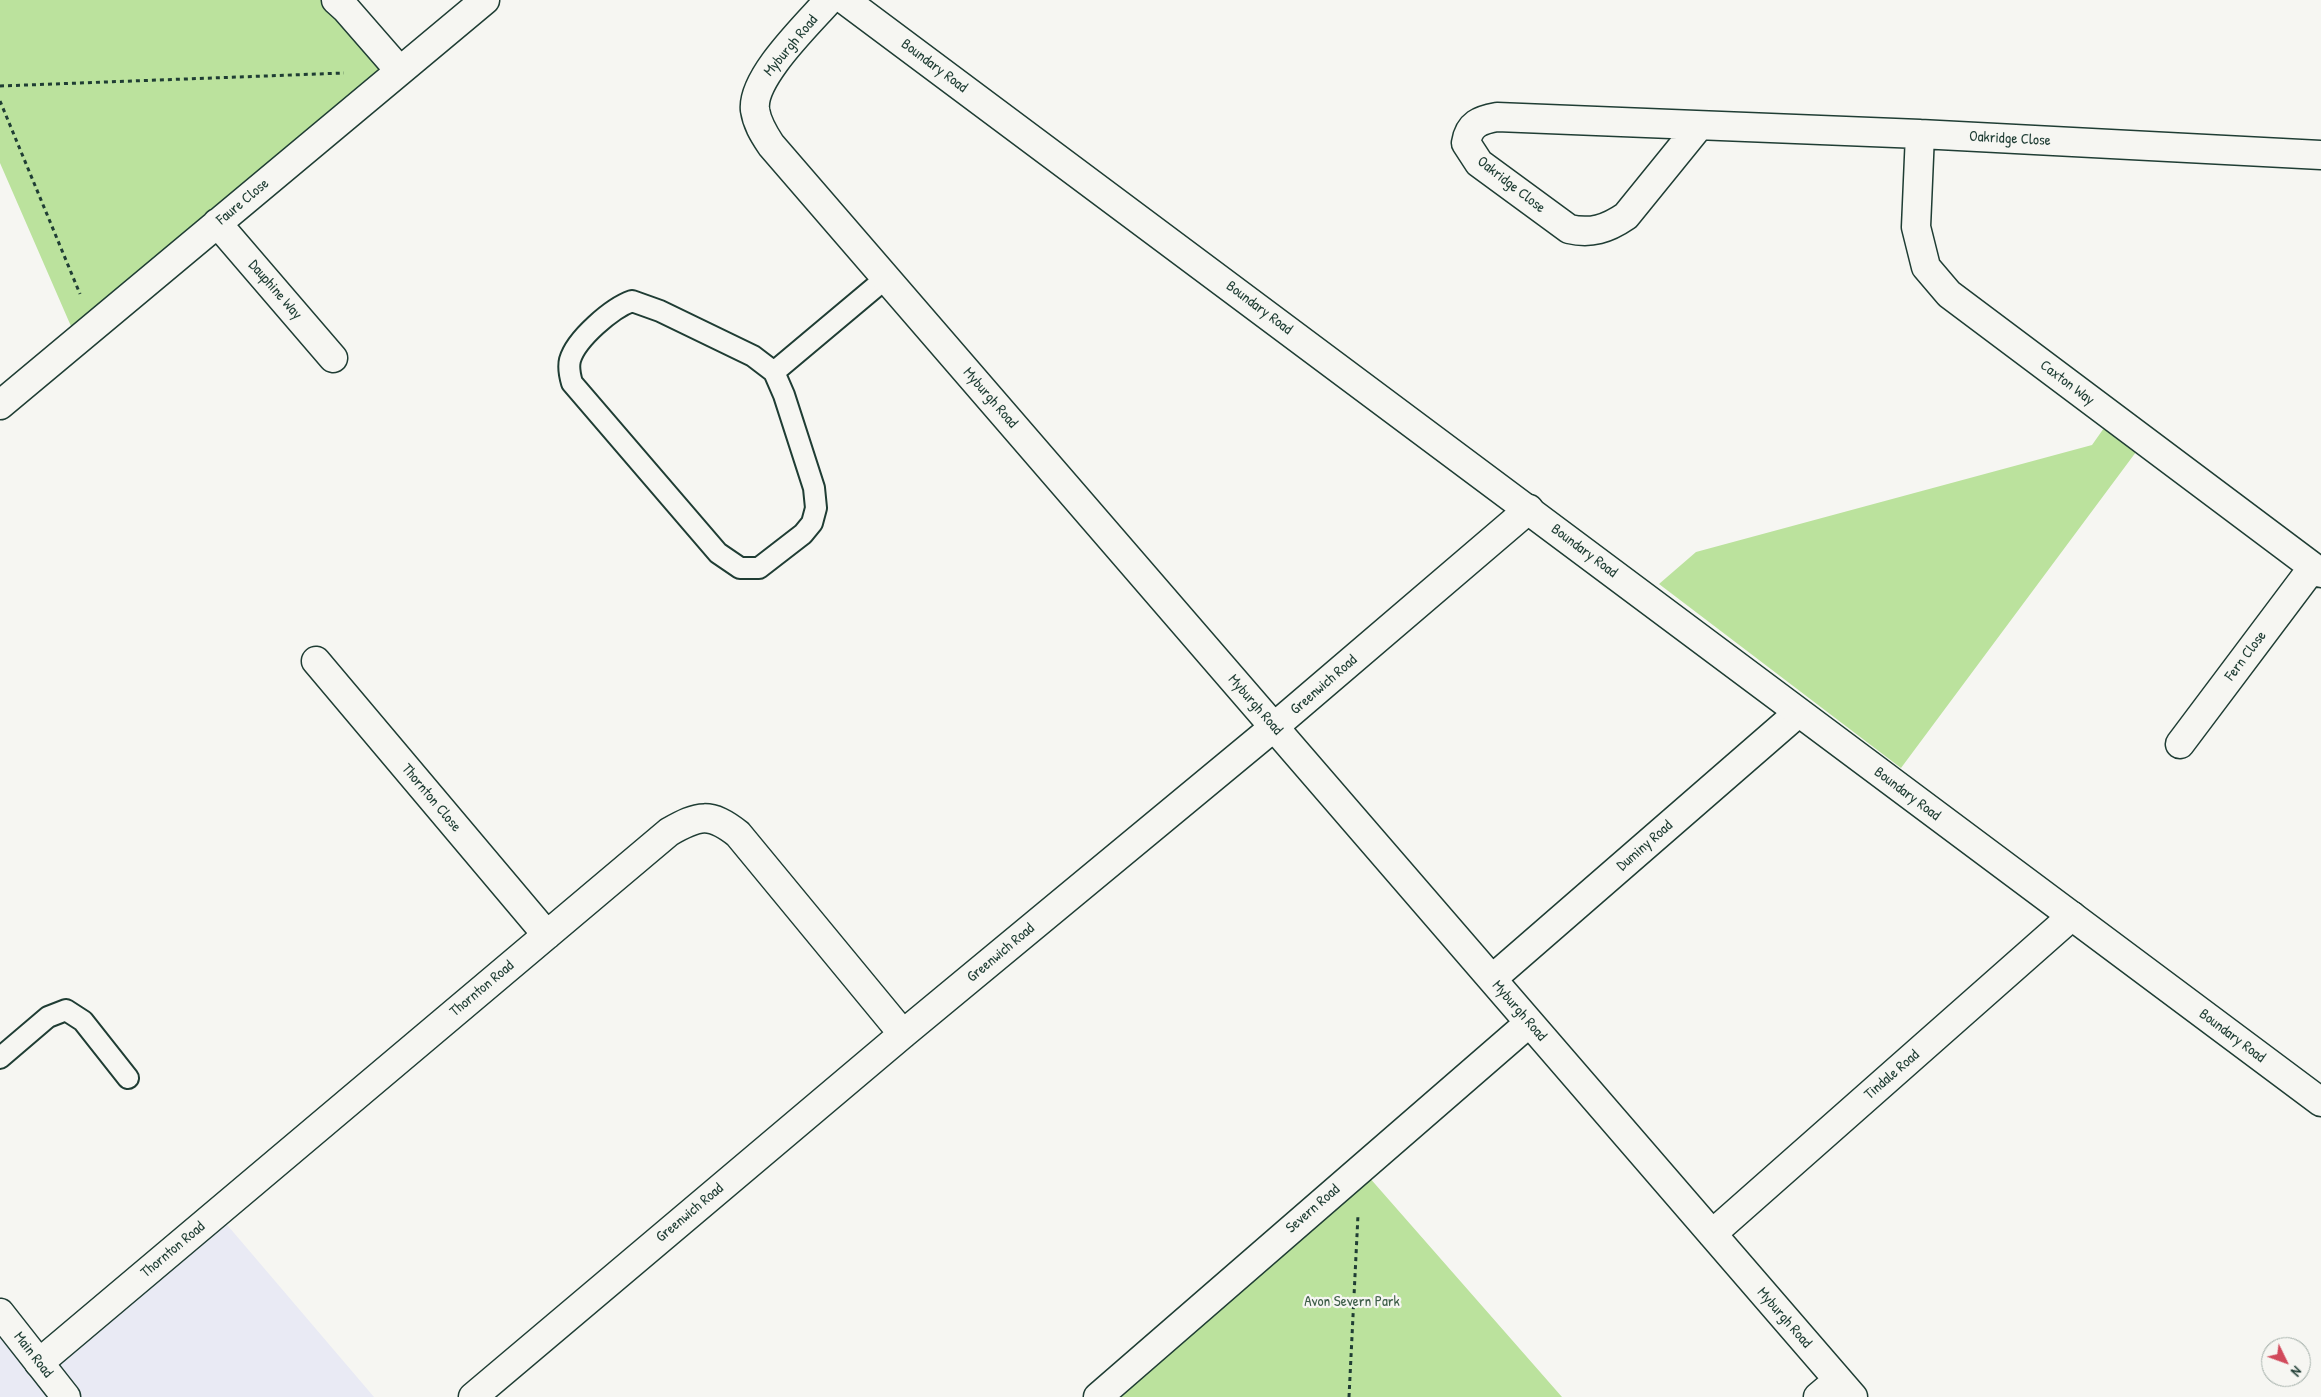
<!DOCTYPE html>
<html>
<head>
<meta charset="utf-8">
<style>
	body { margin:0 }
	#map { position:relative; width:2321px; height:1397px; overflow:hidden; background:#f6f6f2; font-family:"Patrick Hand",sans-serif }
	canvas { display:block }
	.north { position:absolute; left:2261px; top:1337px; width:50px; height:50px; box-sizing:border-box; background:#f6f6f2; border:1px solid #a0aca6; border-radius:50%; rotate:132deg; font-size:14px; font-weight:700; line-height:20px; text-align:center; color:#1f3d34 }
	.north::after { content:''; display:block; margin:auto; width:18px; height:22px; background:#d1495b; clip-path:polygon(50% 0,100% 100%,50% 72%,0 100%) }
</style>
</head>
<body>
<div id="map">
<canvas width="2321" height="1397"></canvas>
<div class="north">N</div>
</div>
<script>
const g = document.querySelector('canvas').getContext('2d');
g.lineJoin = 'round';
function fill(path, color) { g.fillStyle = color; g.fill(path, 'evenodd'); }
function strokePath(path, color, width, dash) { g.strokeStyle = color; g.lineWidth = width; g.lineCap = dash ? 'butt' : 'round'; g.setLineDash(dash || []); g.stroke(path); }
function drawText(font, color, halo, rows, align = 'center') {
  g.font = font + ' "Patrick Hand",sans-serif'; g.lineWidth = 4.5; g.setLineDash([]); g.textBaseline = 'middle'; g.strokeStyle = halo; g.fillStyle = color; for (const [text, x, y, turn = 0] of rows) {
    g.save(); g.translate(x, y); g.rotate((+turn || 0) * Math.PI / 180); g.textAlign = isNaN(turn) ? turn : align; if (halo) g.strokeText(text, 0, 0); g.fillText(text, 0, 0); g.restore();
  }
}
const built = new Path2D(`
	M217 1213 374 1397H0V1313L39 1363Z`);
const green = new Path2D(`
	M0 0H336L400 71 77 340 0 163Z
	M2104 428 2136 452 1901 768 1659 584 1696 552 2092 445Z
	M1361 1168 1562 1397H1098Z`);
const path = new Path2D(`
	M0 86 344 73
	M0 101 80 294
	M1349 1397 1358 1215`);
const lane = new Path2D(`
	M632 301 660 311 753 356 774 372 784 395 814 488 816 508 812 523 803 534 759 568H740L718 553 572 383C570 376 568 368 570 360 576 339 612 308 632 301Z
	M774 372 886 278
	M0 1058 48 1017 66 1010 83 1021 128 1078`);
const street = new Path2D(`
	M336 0 346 9 400 71
	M829 0C808 24 751 78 755 110 757 123 763 133 771 145L1853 1397
	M1699 126 1626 216C1607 229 1591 234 1569 229L1479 163 1466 143C1469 124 1480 120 1497 117L1920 134 2321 155
	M1920 134 1916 227 1926 267 1949 294 2321 573
	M217 223 333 358
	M0 405 485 0
	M316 661 547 935
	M2180 744 2313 567
	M1492 979 1798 713
	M1712 1234 2072 916
	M39 1363 669 832C699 815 710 812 738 834L903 1034
	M473 1397 903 1034 1274 727 1529 509
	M1098 1397 1529 1023
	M1818 1397 1838 1380`);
const secondary = new Path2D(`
	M845 0 2321 1102
	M0 1313 66 1397`);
const streetNames = [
	["Myburgh Road",791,46,-50],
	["Boundary Road",934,66,37],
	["Oakridge Close",2010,139,3],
	["Oakridge Close",1511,185,38],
	["Faure Close",243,202,-40],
	["Dauphine Way",275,290,49],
	["Boundary Road",1259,308,37],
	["Caxton Way",2067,383,37],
	["Myburgh Road",990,398,49],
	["Boundary Road",1584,551,37],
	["Fern Close",2246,656,-53],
	["Greenwich Road",1324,685,-41],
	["Myburgh Road",1255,705,49],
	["Boundary Road",1907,794,37],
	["Thornton Close",431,798,50],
	["Duminy Road",1645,846,-41],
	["Greenwich Road",1001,953,-40],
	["Thornton Road",482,989,-40],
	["Myburgh Road",1519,1011,49],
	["Boundary Road",2232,1036,37],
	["Tindale Road",1892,1075,-41],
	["Severn Road",1313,1209,-41],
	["Greenwich Road",690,1213,-40],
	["Thornton Road",173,1250,-40],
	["Myburgh Road",1784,1318,49],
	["Main Road",33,1355,52]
];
const parkNames = [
	["Avon Severn Park",1352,1302]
];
fill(built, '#e9eaf4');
fill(green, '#bbe29d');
strokePath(lane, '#1f3d34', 24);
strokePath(street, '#1f3d34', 31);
strokePath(secondary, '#1f3d34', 31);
strokePath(path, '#1f3d34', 3, [4, 4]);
strokePath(lane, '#f6f6f2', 20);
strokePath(street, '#f6f6f2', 28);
strokePath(secondary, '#f6f6f2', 28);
drawText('15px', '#1f3d34', '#f6f6f2', streetNames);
drawText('15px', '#3e5e49', '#f6f6f2', parkNames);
</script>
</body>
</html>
